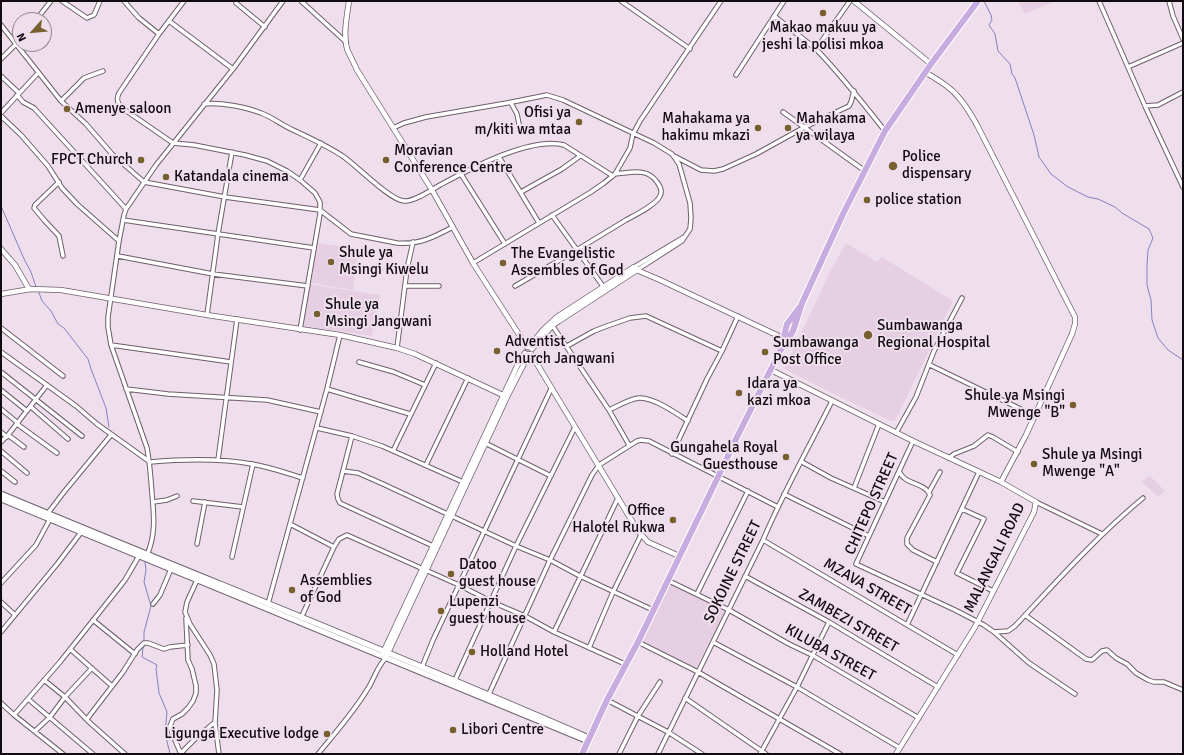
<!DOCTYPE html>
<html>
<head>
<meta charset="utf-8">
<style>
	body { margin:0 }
	#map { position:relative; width:1184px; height:755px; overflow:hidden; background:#efdeec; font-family:Signika,sans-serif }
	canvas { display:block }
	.frame { position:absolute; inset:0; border:2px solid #110b10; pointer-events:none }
	.north { position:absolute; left:12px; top:12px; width:40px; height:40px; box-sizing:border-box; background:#efdeec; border:1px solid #968a94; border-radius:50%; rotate:243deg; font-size:11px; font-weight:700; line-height:16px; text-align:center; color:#110b10 }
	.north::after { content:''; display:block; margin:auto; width:14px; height:18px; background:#785f30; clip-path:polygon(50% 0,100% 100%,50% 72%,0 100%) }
</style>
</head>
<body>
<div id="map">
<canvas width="1184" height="755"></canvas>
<div class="frame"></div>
<div class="north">N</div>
</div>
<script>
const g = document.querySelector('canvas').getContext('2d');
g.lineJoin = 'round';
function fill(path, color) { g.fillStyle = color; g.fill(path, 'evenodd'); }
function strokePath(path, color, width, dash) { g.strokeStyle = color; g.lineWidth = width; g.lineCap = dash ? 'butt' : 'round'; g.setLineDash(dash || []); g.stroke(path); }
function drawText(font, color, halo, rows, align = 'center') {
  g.font = font + ' Signika,sans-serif'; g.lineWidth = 4; g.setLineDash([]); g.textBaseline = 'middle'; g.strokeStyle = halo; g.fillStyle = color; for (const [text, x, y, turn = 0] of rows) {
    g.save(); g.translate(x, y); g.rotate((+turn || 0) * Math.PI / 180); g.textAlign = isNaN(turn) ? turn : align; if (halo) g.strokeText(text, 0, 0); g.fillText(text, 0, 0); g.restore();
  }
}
const built = new Path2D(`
	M1018 1H1055L1025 14Z
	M317 243 358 249 353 290 311 283Z
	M846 243 877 262 882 257 953 301 895 421H891L836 395 784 369 831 270Z
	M308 284 380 295 372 336 303 326Z
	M1149 475 1165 491 1158 497 1142 482Z
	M668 583 726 611 696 668 640 640Z`);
const stream = new Path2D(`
	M984 1 991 15 992 20 989 25 995 34 998 51 1010 64 1012 74 1015 78 1034 135 1039 157 1051 174 1068 187 1088 197 1098 199 1115 207 1122 213 1149 229 1153 238 1148 250 1147 265V285L1151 300 1152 320 1158 338 1168 350 1183 360
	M1 206 25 261 31 272 36 287
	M38 290 42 301 51 311 58 324 64 328 88 359 91 369 106 408 109 427
	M144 642V632L151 606 144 582 146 570 145 562
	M145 645 143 648 142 657 157 665 156 669 159 693 167 712 165 733 170 754`);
const minor = new Path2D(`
	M62 1 87 18 94 15 100 1
	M124 1 139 18 159 34
	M184 1 159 34 119 93C115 101 119 106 125 110L173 143 194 145 245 155 267 161 287 171 300 180 315 193 320 202V214L300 330
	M301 1 346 42
	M621 1 690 49
	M850 1 816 49C841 75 863 103 885 131
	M1099 1 1145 106 1183 187
	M1169 1 1173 16 1183 39
	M236 3 265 27
	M774 16 816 49
	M36 20 51 1
	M169 21 233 69
	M1 25 61 101 86 124 112 154 144 182 225 197 320 210 351 234 397 243C419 245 434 237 453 227
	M1 59 17 43
	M1128 67 1183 43
	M736 75 784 1
	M1 76 19 93
	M17 95 23 102 34 108 126 209
	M61 101 84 78 103 71
	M511 103 517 114 520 129
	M204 104C220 102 246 107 261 113 272 117 282 125 293 130 310 138 328 146 344 157 357 166 390 200 404 201 414 202 431 190 440 185 470 169 531 136 564 145L613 176
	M1145 106 1158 105 1183 92
	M783 112 865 171
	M1 113 38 73
	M1 116 21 135 48 166 62 188 77 204 119 241
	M393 128 404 123 426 117 507 103 547 95 563 100 654 143 672 154 679 164 690 203 691 218 690 229 682 241 637 270
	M674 156 701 170 714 171 723 169 756 154 803 128 849 106 851 102 854 91
	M499 157 539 223
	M461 174 505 244
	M300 180 321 143
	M59 182 35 205 34 208 45 221 59 236 63 256
	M521 192 562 169 580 156
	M552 215 605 289
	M123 220 314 248
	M118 256 213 274 308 286
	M473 263 591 192 604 183 615 174 630 148 633 134 640 121 721 1
	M634 267 684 237
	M405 286H439
	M515 286C552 265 589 243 626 220 635 215 656 205 660 196 663 191 660 186 657 182 647 167 630 173 615 174
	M207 315 218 234 232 152
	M552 325 609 410 629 445
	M1 328 63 376
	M111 345 231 362
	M567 346 594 331 607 326 630 318 646 316 722 351
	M397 348 407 269 413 242
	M1 352 76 406 97 424 150 462C184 459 218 458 252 464 270 467 286 473 303 478
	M359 362 394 372 425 385
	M930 365 1035 416
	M1 372 82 436
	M126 389 168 394 267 400 321 412
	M327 389 410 414
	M1 390 27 411
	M31 407 68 439
	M1 409 18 423
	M609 410C618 406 629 399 639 398 653 397 676 413 688 421
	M17 424 57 453
	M317 428 352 436 382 446 463 482
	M1 432 7 437
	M896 433 916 397 934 351 962 298
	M8 435 24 447
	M352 436 337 494 338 499 340 503 433 546
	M913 441 856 564 955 610 984 625 994 632 1029 663 1075 694
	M1 442 8 435 47 385
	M485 443 551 476
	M1 451 27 473
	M393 451 436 363
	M672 454 707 379 722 351 738 316
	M949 458 954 454 974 446 988 435 993 437 1018 452
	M218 460 237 319
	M802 462 831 478 885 502
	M426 465 468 378
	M1 471 15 482
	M343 471 358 473 383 484 516 546 550 560 580 576 653 610
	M899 471C904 485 925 482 930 495L907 538V544L913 550 937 562
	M854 488 879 424
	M929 492 940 472
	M784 494 869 536
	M193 501 243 507
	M153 502 167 500 177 496
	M1036 502 1102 534
	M962 509 984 519 957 573 993 591
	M48 513 64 492 111 435
	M290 524 334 547
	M763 540 958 655
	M197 544 205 502
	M147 555C156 535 154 515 152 494 151 479 150 464 147 448L111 345 108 327V317L119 241 124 215 126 209 156 165 233 69 283 1
	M232 557 253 464
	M745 576 829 622 938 687
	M197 580 187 602 185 612 190 624 210 655 214 664 217 690 215 723 219 754
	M667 580 729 610 789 644 812 655 919 718
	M1 583 36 545 50 519
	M697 594 748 491
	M1 602 15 615
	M153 604 160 595 171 569
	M268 604 327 389 340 335
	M1025 615 1086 659 1092 660 1102 651 1107 650 1116 658 1127 664 1136 673 1148 680 1154 682H1164L1183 690
	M301 618 334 547 339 539 347 535 459 585 492 602 525 616 554 632 625 664
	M93 620 135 654
	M907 625 979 472
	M1 632 58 563 82 531
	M554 632 618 498
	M994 632 1008 631 1015 626C1057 581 1096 537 1143 498
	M638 642 698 672 840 754
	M713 642 797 687 900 748
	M589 648 613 592 641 535
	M70 649 112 686
	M422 667 433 640 551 389
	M44 680 65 697 89 722 125 754
	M455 680 516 546 575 427
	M489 694 550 560 592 475 599 465 637 441 641 440 649 441 778 507
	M685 698 766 754
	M28 699 93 754
	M607 700 668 732 702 754
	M1 703 14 715 63 754
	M14 715 60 662 125 580 139 556
	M87 719 123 672 137 650 144 643H148L164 649 170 647 188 645
	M35 731 50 717 65 697 92 668
	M181 753 196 738 215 722
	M181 754 172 733 170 726 173 719 182 714 188 708 193 701 196 693V686L192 669 188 660 186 618
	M318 754C335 733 353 713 367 690 374 680 377 666 386 658
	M619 754 638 716 660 682
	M658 754 763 540C783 493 809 447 832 401
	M760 754 797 687 829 622`);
const tertiary = new Path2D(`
	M349 1C347 16 343 34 347 49 350 56 354 63 357 70L432 190 473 263 527 347
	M854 1 931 64
	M925 72C938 80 951 87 960 99 967 107 972 116 977 125L1075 317V324L1072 334 1026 435 1001 482
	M1 249 15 265 29 289
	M1 294 31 289 61 290 207 315 340 335 397 348 415 354 507 397
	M529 347 543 330 557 317 634 267 639 271 660 280 783 338
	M532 349 552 326 559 321 637 270
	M531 354 638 531 648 542 679 556
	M771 370 913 441 1001 482 1036 502 1034 512 975 627 896 754
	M382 655 519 362 525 353
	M387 655 507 397 529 354`);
const secondary = new Path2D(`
	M1 494C197 576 395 653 589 738
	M1 499 588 741`);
const trunk = new Path2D(`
	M781 348 787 324 799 308
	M582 754 607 700 638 642 718 477 736 439 780 351 793 331 802 303 843 214 885 131 931 64 978 1`);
const markers = [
	[823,13,4,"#785f30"],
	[67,109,4,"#785f30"],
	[579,122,4,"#785f30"],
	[758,128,4,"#785f30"],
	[788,128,4,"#785f30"],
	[141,160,4,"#785f30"],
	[386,160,4,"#785f30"],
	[893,166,5,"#785f30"],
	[166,177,4,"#785f30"],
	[867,200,4,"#785f30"],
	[331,262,4,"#785f30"],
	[503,263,4,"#785f30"],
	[317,314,4,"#785f30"],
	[868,335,5,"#785f30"],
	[497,351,4,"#785f30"],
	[765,352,4,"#785f30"],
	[739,393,4,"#785f30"],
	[1073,405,4,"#785f30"],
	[786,457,4,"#785f30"],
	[1034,464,4,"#785f30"],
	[673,520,4,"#785f30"],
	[451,574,4,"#785f30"],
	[292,590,4,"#785f30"],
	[441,611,4,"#785f30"],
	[472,652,4,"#785f30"],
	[453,730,4,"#785f30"],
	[327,734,4,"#785f30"]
];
const poiNames = [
	["Makao makuu ya",823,28,"center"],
	["jeshi la polisi mkoa",823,45,"center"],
	["Amenye saloon",75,109],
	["Ofisi ya",571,113,"right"],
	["m/kiti wa mtaa",571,130,"right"],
	["Mahakama ya",750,119,"right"],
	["hakimu mkazi",750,136,"right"],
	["Mahakama",796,119],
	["ya wilaya",796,136],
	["Moravian",394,151],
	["Conference Centre",394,168],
	["Police",902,157],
	["dispensary",902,174],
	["FPCT Church",133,160,"right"],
	["Katandala cinema",174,177],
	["police station",875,200],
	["Shule ya",339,253],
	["Msingi Kiwelu",339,270],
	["The Evangelistic",511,254],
	["Assembles of God",511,271],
	["Shule ya",325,305],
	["Msingi Jangwani",325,322],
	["Sumbawanga",877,326],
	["Regional Hospital",877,343],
	["Adventist",505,342],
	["Church Jangwani",505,359],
	["Sumbawanga",773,343],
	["Post Office",773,360],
	["Idara ya",747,384],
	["kazi mkoa",747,401],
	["Shule ya Msingi",1065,396,"right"],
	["Mwenge \"B\"",1065,413,"right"],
	["Gungahela Royal",778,448,"right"],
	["Guesthouse",778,465,"right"],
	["Shule ya Msingi",1042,455],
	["Mwenge \"A\"",1042,472],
	["Office",665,511,"right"],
	["Halotel Rukwa",665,528,"right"],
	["Datoo",459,565],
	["guest house",459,582],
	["Assemblies",300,581],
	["of God",300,598],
	["Lupenzi",449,602],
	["guest house",449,619],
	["Holland Hotel",480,652],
	["Libori Centre",461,730],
	["Ligunga Executive lodge",319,734,"right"]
];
const streetNames = [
	["CHITEPO STREET",872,504,-66],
	["MALANGALI ROAD",995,558,-64],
	["SOKOINE STREET",733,572,-64],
	["MZAVA STREET",867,587,30],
	["ZAMBEZI STREET",848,621,30],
	["KILUBA STREET",830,653,29]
];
fill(built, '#e6cfe3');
strokePath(stream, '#8581bc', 1);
strokePath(minor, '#6e5f6c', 5.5);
strokePath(tertiary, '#6e5f6c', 6);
strokePath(secondary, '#6e5f6c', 7);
strokePath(trunk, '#fff', 8);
strokePath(minor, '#fff', 3.5);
strokePath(tertiary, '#fff', 4.5);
strokePath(secondary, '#fff', 5);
strokePath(trunk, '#c8ace0', 6);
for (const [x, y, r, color] of markers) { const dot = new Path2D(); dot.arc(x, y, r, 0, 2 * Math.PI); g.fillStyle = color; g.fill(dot); strokePath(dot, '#efdeec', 1.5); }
drawText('15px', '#110b10', '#efdeec', poiNames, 'left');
drawText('15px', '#110b10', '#efdeec', streetNames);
</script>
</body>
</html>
